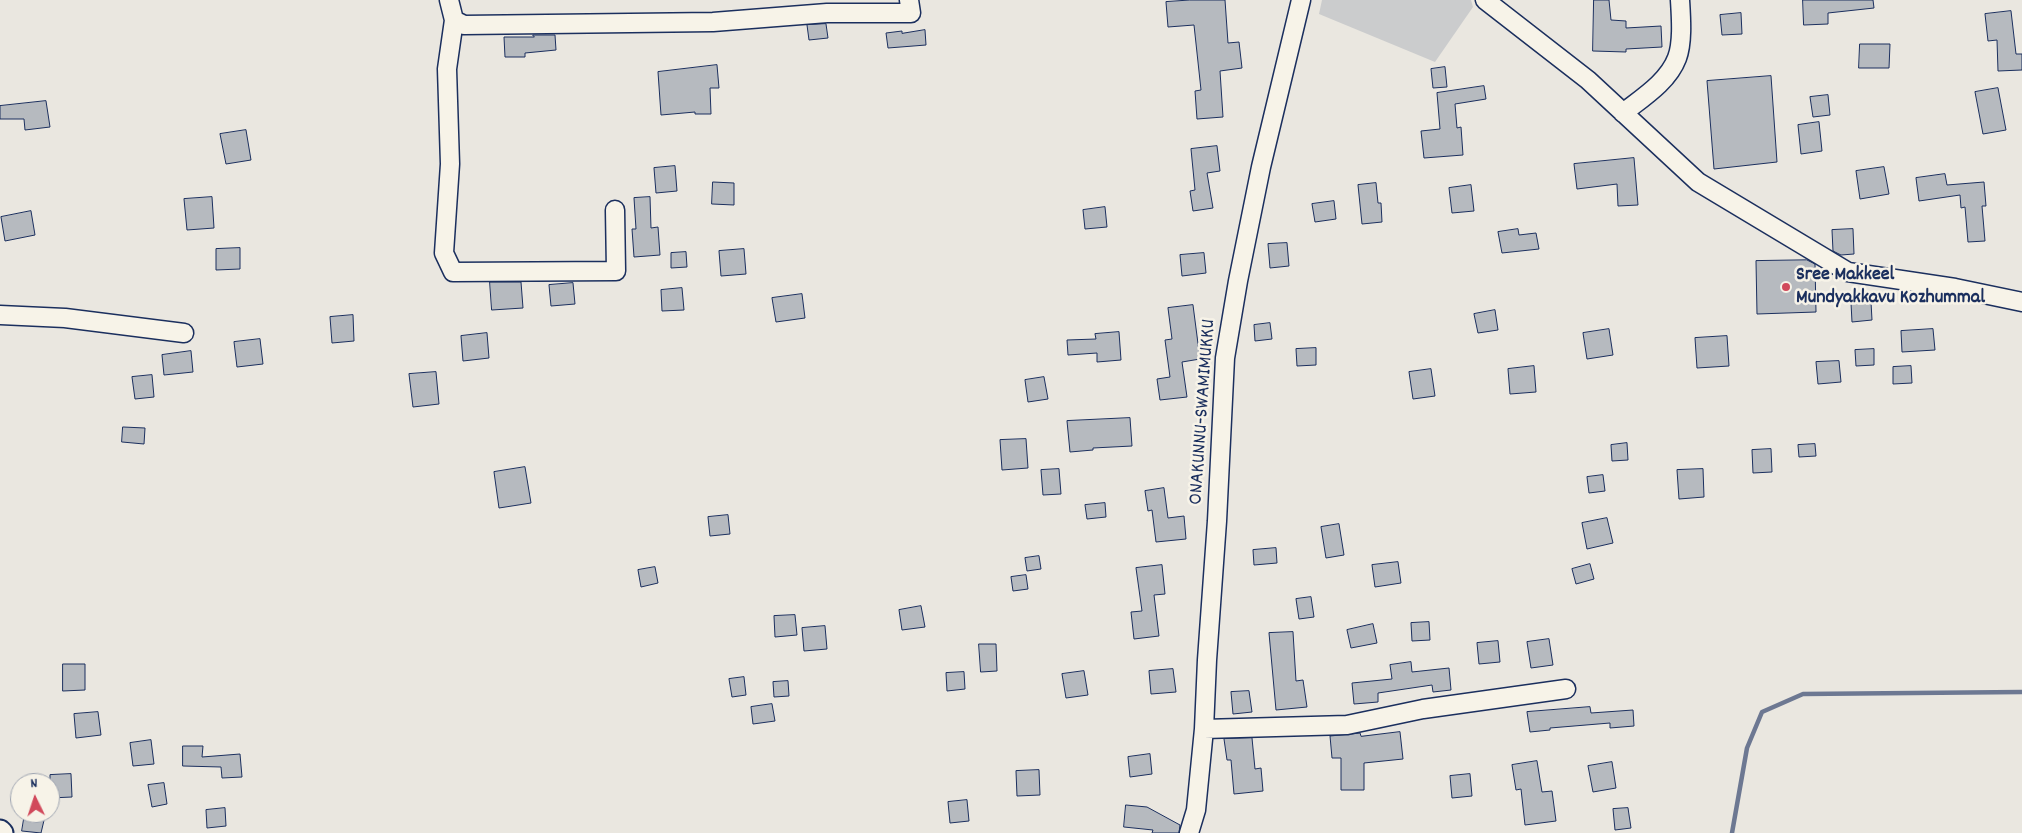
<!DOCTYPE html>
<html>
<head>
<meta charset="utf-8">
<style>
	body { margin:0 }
	#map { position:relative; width:2022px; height:833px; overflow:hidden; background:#eae7e0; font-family:Dekko,sans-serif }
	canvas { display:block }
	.north { position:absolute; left:10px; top:773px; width:50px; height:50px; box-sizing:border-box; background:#f7f3e8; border:1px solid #9fa5b1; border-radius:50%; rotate:356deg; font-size:14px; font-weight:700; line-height:20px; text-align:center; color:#1b2f5e }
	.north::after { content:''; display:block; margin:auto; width:18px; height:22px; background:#d1495b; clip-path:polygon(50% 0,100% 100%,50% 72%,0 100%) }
</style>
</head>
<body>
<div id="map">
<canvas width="2022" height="833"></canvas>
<div class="north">N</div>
</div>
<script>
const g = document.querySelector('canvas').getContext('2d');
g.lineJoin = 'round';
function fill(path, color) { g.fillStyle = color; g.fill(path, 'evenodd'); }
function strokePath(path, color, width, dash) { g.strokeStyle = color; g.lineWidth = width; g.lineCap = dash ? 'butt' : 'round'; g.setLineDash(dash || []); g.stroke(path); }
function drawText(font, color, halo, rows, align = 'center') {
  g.font = font + ' Dekko,sans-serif'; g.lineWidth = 5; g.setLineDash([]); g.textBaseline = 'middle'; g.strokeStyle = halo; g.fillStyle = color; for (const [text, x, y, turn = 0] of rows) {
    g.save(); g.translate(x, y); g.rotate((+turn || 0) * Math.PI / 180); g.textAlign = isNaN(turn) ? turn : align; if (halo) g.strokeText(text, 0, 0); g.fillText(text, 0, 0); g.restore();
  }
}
const green = new Path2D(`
	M1322 0H1471L1473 7 1435 62 1319 14Z`);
const stream = new Path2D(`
	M1732 833 1747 748 1762 712 1803 694 2022 692`);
const building = new Path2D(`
	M1190 0H1225L1228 43 1239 42 1242 68 1220 71 1223 117 1197 119 1195 91 1201 90 1194 25 1168 27 1166 2Z
	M1594 0H1609L1611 20 1626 21V28L1661 26 1662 47 1626 49V52L1593 51Z
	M1803 0H1873L1874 8 1828 13V24L1804 25Z
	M2011 11 2016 54H2022V70L1998 71 1997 40 1988 41 1985 14Z
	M1741 13 1742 34 1722 35 1720 15Z
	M826 24 828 38 809 40 807 25Z
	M925 30 926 45 888 48 886 33 902 31V33Z
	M533 35H555L556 50 525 53V57H505L504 37H534Z
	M1860 44H1890L1889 68H1859Z
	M717 65 719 88H710L711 114H695V112L661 115 658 72Z
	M1445 67 1447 87 1433 88 1431 69Z
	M1771 76 1777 162 1714 169 1707 81Z
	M1484 86 1486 99 1455 104 1457 128 1461 127 1463 155 1424 158 1421 131 1440 129 1437 93Z
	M1998 88 2006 130 1983 134 1975 92Z
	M1828 95 1830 115 1813 117 1810 97Z
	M46 101 50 127 25 130 24 119H0V106Z
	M1819 122 1822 151 1801 154 1798 125Z
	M246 130 251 160 226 164 220 134Z
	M1217 146 1220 171 1207 173 1213 208 1193 211 1190 191 1195 190 1191 149Z
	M1634 158 1638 205 1618 206 1617 184 1577 189 1574 164Z
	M675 166 677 191 656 193 654 168Z
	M1884 167 1889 194 1860 199 1856 171Z
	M1945 174 1947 185 1984 182 1986 206H1982L1985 241 1968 242 1965 207 1961 208 1960 195 1919 201 1916 178Z
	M713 182 734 183V205L712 204Z
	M1376 183 1378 203H1381L1382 222 1362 224 1358 185Z
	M1471 185 1474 211 1452 213 1449 188Z
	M212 197 214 228 187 230 184 199Z
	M650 197 651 228 658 227 660 255 634 257 632 229H636L634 198Z
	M1334 201 1336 219 1315 222 1312 204Z
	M1105 207 1107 227 1085 229 1083 210Z
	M31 211 35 235 5 241 1 217Z
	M1518 229 1519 235 1536 233 1539 249 1502 253 1498 232Z
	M1853 229 1854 254 1841 255 1833 251 1832 230Z
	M1287 243 1289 266 1270 268 1268 244Z
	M240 248V269L216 270V249Z
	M744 249 746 274 721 276 719 251Z
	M686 252 687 267 671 268V253Z
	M1204 253 1206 273 1182 276 1180 255Z
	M1807 260 1815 264 1816 312 1757 314 1756 261Z
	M490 282H521L523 308 492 310Z
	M573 283 575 304 551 306 549 285Z
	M682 288 684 310 662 311 661 290Z
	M802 294 805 318 776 322 772 298Z
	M1871 302 1872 320 1852 322 1851 303Z
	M1193 305 1200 359 1182 362 1187 397 1160 400 1157 379 1170 377 1165 340 1172 339 1168 308Z
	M1495 310 1498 330 1478 333 1474 314Z
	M353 315 354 341 332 343 330 317Z
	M1270 323 1272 339 1255 341 1254 325Z
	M1609 329 1613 355 1587 359 1583 333Z
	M1933 329 1935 350 1902 352 1901 331Z
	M1119 332 1121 360 1097 362V353L1068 355 1067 340 1096 339 1095 334Z
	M487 333 489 358 463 361 461 336Z
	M1727 336 1729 366 1697 368 1695 338Z
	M260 339 263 364 237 367 234 342Z
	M1316 348V365L1297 366 1296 349Z
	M1874 349V365L1856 366 1855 350Z
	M191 351 193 372 164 375 162 355Z
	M1839 361 1841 382 1818 384 1816 362Z
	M1534 366 1536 392 1510 394 1508 369Z
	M1911 366 1912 383 1893 384V367Z
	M1431 369 1435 396 1413 399 1409 372Z
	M436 372 439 404 413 407 409 374Z
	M152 375 154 397 135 399 132 377Z
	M1044 377 1048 399 1028 402 1025 380Z
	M1130 418 1132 446 1093 448V450L1070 452 1067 421Z
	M123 427 145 428 144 444 122 442Z
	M1026 439 1028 468 1002 470 1000 440Z
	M1627 443 1628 460 1612 461 1611 445Z
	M1815 444 1816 456 1799 457 1798 445Z
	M1771 449 1772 472 1753 473 1752 450Z
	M525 467 531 503 499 508 494 472Z
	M1059 469 1061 494 1043 495 1041 470Z
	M1703 469 1704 497 1679 499 1677 470Z
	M1603 475 1605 491 1589 493 1587 477Z
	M1164 488 1168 518 1184 516 1186 539 1156 542 1152 510 1148 511 1145 491Z
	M1105 503 1106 517 1087 519 1085 505Z
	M728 515 730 534 710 536 708 517Z
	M1607 518 1613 543 1587 549 1582 523Z
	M1339 524 1344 555 1326 558 1321 527Z
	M1276 548 1277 563 1254 565 1253 550Z
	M1039 556 1041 569 1027 571 1025 558Z
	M1398 562 1401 583 1375 587 1372 565Z
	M1590 564 1594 579 1576 584 1572 569Z
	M1162 565 1165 594 1154 595 1159 636 1134 639 1131 612 1142 611 1136 568Z
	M655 567 658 583 641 587 638 570Z
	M1026 575 1028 589 1013 591 1011 577Z
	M1311 597 1314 617 1299 619 1296 599Z
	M921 606 925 627 902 630 899 610Z
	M795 615 797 635 775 637 774 616Z
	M1429 622 1430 640 1412 641 1411 623Z
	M1373 624 1377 643 1351 648 1347 630Z
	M825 626 827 649 804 651 802 628Z
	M1293 632 1296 681 1303 680 1307 707 1276 710 1269 633Z
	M1549 639 1553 665 1531 668 1527 642Z
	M1498 641 1500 662 1479 664 1477 643Z
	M979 644H996L997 671 981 672Z
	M1411 662 1412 672 1449 668 1451 690 1433 692 1432 685 1378 693V702L1354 704 1352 683 1392 679 1390 665Z
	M63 664H85V690L63 691Z
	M1173 669 1176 692 1151 694 1149 671Z
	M1084 671 1088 695 1066 698 1062 674Z
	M964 672 965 689 947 691 946 673Z
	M744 677 746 695 732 697 729 679Z
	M788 681 789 696 774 697 773 682Z
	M1249 691 1252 712 1233 714 1231 692Z
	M772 704 775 721 753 724 751 707Z
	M1590 707 1591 713 1633 710 1634 726 1610 728V723L1550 728V730L1530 732 1527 712Z
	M98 712 101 735 76 738 74 714Z
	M1400 732 1403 759 1364 763V790H1341V758H1332L1330 736 1360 733 1361 736Z
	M1252 738 1255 769 1261 768 1263 791 1234 794 1231 760H1227L1224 739Z
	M151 740 154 764 133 766 130 743Z
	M183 746H203L202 757 240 754 242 777 222 778 221 767 183 766Z
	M1150 754 1152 774 1130 777 1128 757Z
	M1537 761 1542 792 1552 791 1556 821 1525 825 1521 789 1516 790 1512 765Z
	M1612 762 1616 788 1593 792 1588 766Z
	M1039 770 1040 795 1017 796 1016 771Z
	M71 774 72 797 50 798V775Z
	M1470 774 1472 796 1452 798 1450 776Z
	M164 783 167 804 152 807 148 785Z
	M967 800 969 821 950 823 948 802Z
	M1126 805 1147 807 1180 825 1179 833H1152L1153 830 1124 827Z
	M225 808 226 826 207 828 206 810Z
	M1628 808 1631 828 1615 830 1613 809Z
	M25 813 45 816 41 833 22 831Z`);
const minor = new Path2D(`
	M449 0 454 20 464 25 713 22 827 13H911L909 0
	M1485 0 1588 80 1698 182 1848 272 1955 288 2022 302
	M454 20 447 69 450 164 444 253 453 272 616 271 615 210
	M1623 113C1642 98 1668 82 1677 58 1683 42 1681 17 1680 0
	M0 315 65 318 184 333
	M1204 729 1347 725 1423 709 1566 689
	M1189 833 1196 810 1204 729 1207 660 1217 521 1225 358 1238 281 1261 167 1301 0`);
const major = new Path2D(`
	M0 831 2 833`);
const markers = [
	[1786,287,5,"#d1495b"]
];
const poiNames = [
	["Sree Makkeel",1796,276],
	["Mundyakkavu Kozhummal",1796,299]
];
const streetNames = [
	["ONAKUNNU-SWAMIMUKKU",1204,412,-86]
];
fill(green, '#cbcccd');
strokePath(stream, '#6d7892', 4.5);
fill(building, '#b6babf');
strokePath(building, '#1b2f5e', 1);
strokePath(minor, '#1b2f5e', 21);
strokePath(major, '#1b2f5e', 25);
strokePath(minor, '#f7f3e8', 18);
strokePath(major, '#f7f3e8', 21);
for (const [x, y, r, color] of markers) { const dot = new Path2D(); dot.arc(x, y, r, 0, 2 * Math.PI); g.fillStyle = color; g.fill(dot); strokePath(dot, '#f7f3e8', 2); }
drawText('bold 20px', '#1b2f5e', '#f7f3e8', poiNames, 'left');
drawText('20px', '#1b2f5e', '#f7f3e8', streetNames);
</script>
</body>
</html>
